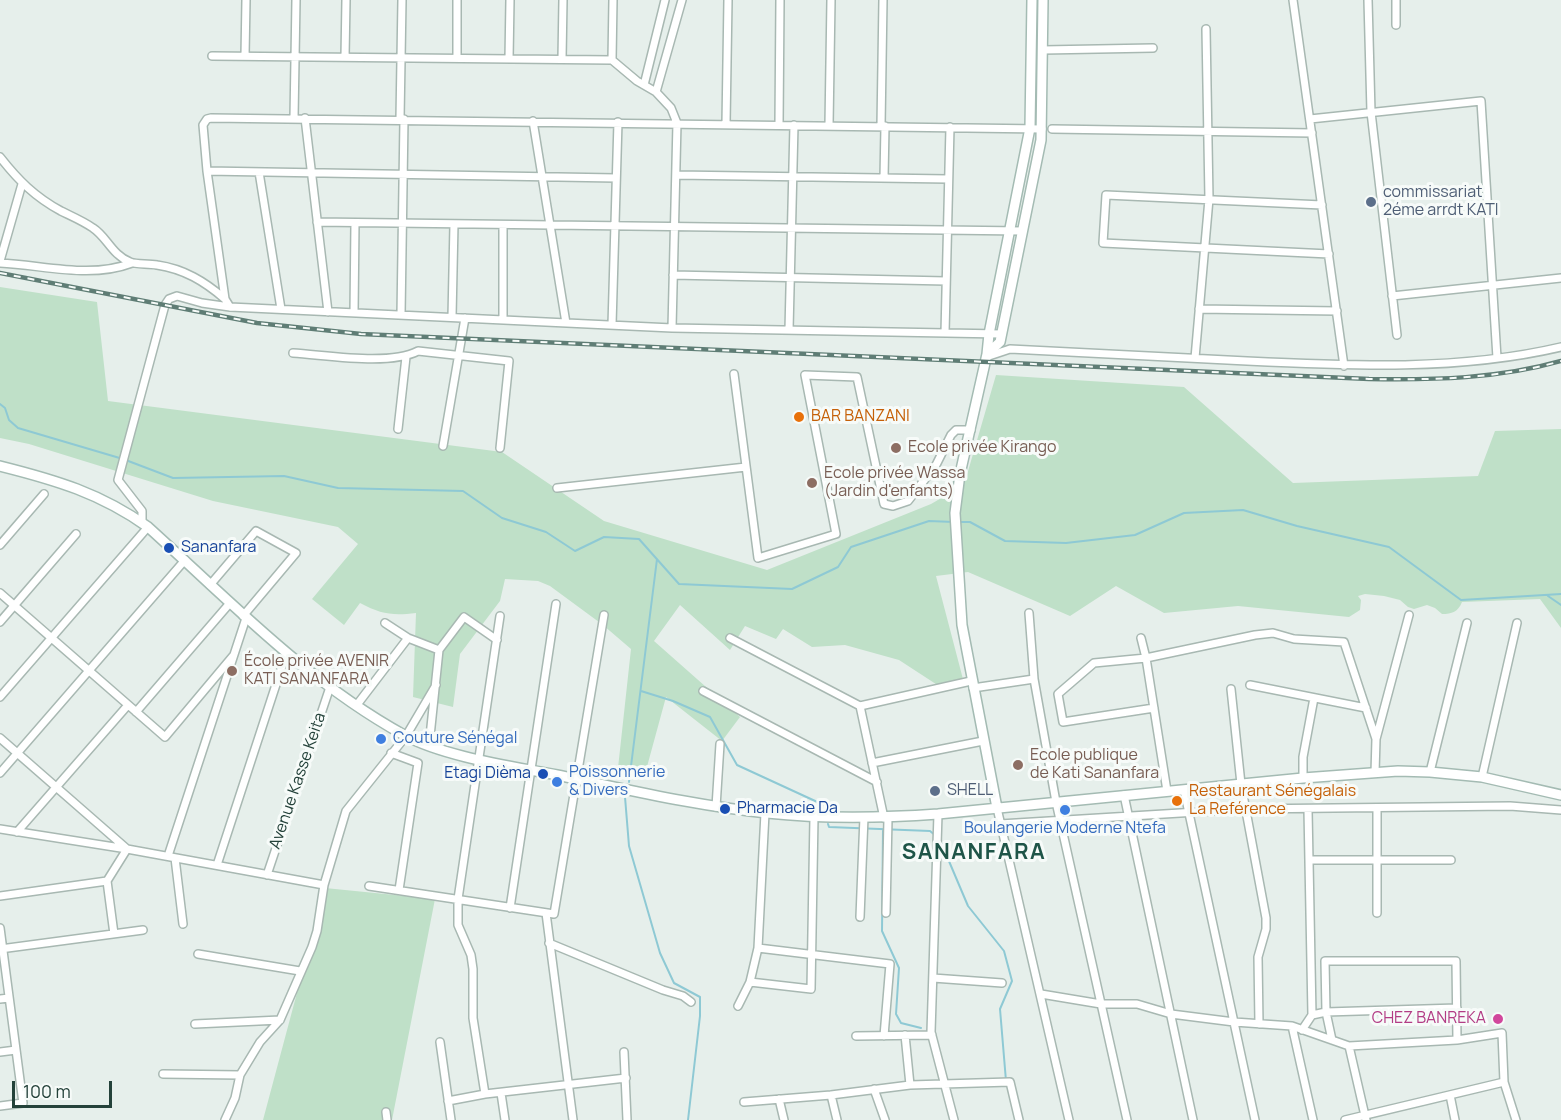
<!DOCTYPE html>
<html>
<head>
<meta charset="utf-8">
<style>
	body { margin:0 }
	#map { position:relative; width:1561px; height:1120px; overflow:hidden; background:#e6efeb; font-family:Manrope,sans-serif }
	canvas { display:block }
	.scale { position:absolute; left:12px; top:1081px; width:100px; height:27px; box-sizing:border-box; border:3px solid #24423a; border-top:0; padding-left:8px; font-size:18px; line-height:21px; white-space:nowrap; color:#24423a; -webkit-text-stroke:4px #f7fbf9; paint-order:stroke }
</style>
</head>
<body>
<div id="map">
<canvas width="1561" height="1120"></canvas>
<div class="scale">100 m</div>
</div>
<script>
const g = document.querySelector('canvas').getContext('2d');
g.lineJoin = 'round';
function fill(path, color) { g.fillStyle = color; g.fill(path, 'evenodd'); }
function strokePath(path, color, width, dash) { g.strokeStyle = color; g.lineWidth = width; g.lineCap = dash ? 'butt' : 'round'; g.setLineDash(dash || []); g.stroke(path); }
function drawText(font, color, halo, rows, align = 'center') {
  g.font = font + ' Manrope,sans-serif'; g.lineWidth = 6; g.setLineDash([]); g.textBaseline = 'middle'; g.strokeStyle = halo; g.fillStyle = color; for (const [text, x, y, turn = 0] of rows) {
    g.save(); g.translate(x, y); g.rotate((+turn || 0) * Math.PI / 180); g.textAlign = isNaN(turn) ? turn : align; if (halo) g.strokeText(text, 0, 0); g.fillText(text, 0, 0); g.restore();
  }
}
const green = new Path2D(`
	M0 287 97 302 108 401 502 452 604 521 767 570 931 504 964 485 996 375 1184 387 1293 483 1478 476 1495 431 1561 429V628L1540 599 1462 602C1458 612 1452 614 1442 614L1435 608 1427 605 1414 609 1408 607 1400 600 1384 596 1365 594 1358 596 1361 600 1360 610 1349 617 1238 606 1164 613 1116 586 1070 616 968 572 936 576 964 683 942 688 899 660 845 645 812 647 783 629 776 639 745 626 730 650 680 605 654 641 740 717 722 741 666 697 645 774 618 768 631 649 603 625 550 586 538 581 505 579 500 601 460 654 453 707 413 697 416 613C392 616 381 614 360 603L344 625 312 599 358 544 338 527 213 501 29 444 0 438Z
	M325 888 435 899 392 1120H263Z`);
const stream = new Path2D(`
	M0 404 5 408 9 420 18 428 123 459 173 478 284 476 338 488 463 491 502 518 546 532 575 551 604 537 639 539 679 584 792 589 838 567 851 547 929 521 954 522
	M960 522H970L1005 541 1066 543 1135 535 1184 513 1243 510 1297 526 1389 547 1461 600 1561 594
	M1548 596 1561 605
	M641 691 673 701 710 717 737 765 826 806V810
	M629 782 657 559
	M625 797 629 846 660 953 674 983 700 997V1016L688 1120
	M828 824 829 827 930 831 936 836
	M883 830 882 931 899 968 896 1014 901 1023 921 1028
	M940 840 968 906 1004 951 1012 981 1000 1009 1006 1081`);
const street = new Path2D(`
	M1293 0 1344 366
	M1368 0 1371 112 1397 335
	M1396 0V25
	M1043 50 1153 48
	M212 56 612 60 637 81 656 92 671 108 677 123 672 328
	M245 56 246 0
	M345 57 346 0
	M457 58V0
	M509 59 510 0
	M562 59 563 0
	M612 60 613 0
	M644 85 665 0
	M656 92 682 0
	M294 118 296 0
	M305 118 328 312
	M400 119 402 0
	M1310 119 1481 101 1497 358
	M533 121 566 323
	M726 124 728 0
	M779 125 780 0
	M829 125 831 0
	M881 126 883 0
	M1052 129 1312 133
	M0 157C18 180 35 197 61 211 71 216 83 221 93 228 107 237 112 255 130 262 137 265 148 263 157 265 184 269 204 281 225 299
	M207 171 616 178
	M259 172 281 309
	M676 175 948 179
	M884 178 885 126
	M1322 205 1106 195 1103 243 1329 254
	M317 222 1022 231
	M503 225V320
	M0 261 22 184
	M0 263C44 265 90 279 132 263
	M673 275 946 281
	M1392 296 1561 278
	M230 307 225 299 207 171 203 125 207 119 211 118 1042 129
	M1199 309 1337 311
	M354 313 355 223
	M401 315 404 119
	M452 317 454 224
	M612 325 618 122
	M789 330 794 125
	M945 333 950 127
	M293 353C327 355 389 366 418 351L509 361 500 448
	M986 357 1010 349C1089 353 1168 357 1247 361 1352 366 1459 371 1561 347
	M1195 358 1209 199 1206 29
	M734 374 758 558 836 534 805 375 857 377 884 504 893 506 908 501 936 465 951 435 956 430H971
	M398 429 406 357
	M443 446 465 318
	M557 488 746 467
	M142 523V511L118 480 165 305 169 299 177 296 202 303 230 307 672 328 1001 334
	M0 545 44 494
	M210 585 256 531 296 553 243 616
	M0 593 165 737 233 656
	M1029 613 1034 679 1056 802 1127 1120
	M0 622 76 534
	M385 623 408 638 439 650
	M730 638 860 706 971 681
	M1141 638 1146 658 1167 791
	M1250 685 1366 708
	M973 688 1034 679
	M1231 689 1241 784 1266 918V929L1258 957 1259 1024
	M703 691 877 782
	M0 697 148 527
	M356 706 408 638
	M860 706 884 818
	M1154 708 1063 722 1058 694 1094 663 1146 658 1255 635 1273 633 1294 639 1344 642 1376 739
	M136 712 230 603
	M0 738 127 849
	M429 746 439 650 464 617 497 640
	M391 753 418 763 399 890
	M872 763 983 741
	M1430 772 1467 623
	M0 773 185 560
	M1375 773 1376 739 1409 615
	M1482 777 1517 623
	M1303 778V757L1314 698
	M1184 790 1255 1120
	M1124 795 1193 1120
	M716 807 720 744
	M997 808 1069 1120
	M1377 808V913
	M938 814 931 1032 954 1120
	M1000 824 1246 809 1510 806 1561 810
	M0 829 127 849 324 885
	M17 832 128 705
	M168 856 246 618
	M175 858 183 924
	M1309 860H1451
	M217 865 286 654
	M267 875 330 687
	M369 886 554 914 604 615
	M0 896 107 881
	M510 908 556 604
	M546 913 573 1120
	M886 913 888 818
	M860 917 864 817
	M0 928 23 1103 0 1106
	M114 934 107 881 127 849
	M549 943 663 990 683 996 691 1002
	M758 948 890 964 884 1036
	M0 949 143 930
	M198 954 300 971
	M933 978 1002 983
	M750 982 811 989 814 817
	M1041 994 1101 1004H1137L1171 1014 1234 1022 1292 1026 1349 1046 1457 1040 1502 1033 1504 1082 1516 1120
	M0 999 9 998
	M738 1006 750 982 758 948 765 813
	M1312 1015 1326 1012 1457 1008
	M195 1024 280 1020
	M1292 1026 1313 1120
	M1302 1030 1312 1015 1308 810
	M905 1035 910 1085
	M856 1036 932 1035
	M1332 1040 1326 1012 1325 961H1456L1457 1040
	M440 1042 451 1120
	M1349 1046 1366 1120
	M0 1052 16 1050
	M624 1052 627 1120
	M163 1074 240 1075
	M874 1089 885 1120
	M501 1093 505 1120
	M485 1094 473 1018V969L471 955 458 925V899L500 616
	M831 1095 837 1120
	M1450 1095 1455 1120
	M779 1099 784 1120
	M448 1101 485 1094 626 1078
	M744 1102 831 1095 910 1085 1010 1082 1019 1120
	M386 1112 387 1120
	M225 1120 235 1098 240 1075 260 1042 280 1020 312 947 317 931 324 885 346 811 406 736 436 685
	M1345 1120 1504 1082`);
const secondary = new Path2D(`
	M987 354 1000 342 1041 140 1043 0
	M0 466C56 480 100 493 148 527 230 601 306 681 404 735 445 757 511 766 557 775 626 789 696 806 767 813 824 819 881 818 938 814L1303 778 1398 771 1430 772 1482 777 1561 795
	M997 808 962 625 955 513 960 474 987 354 989 334 1030 128 1032 0`);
const rail = new Path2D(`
	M0 273 257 323 361 334 1369 379C1434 380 1498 379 1561 361`);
const markers = [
	[1371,202,6,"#5c6f8a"],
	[799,417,6,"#e8710a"],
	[896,448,6,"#8d6e63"],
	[812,483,6,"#8d6e63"],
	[169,548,6,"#1a4fb4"],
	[232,671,6,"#8d6e63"],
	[381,739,6,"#3f7fe0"],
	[1018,765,6,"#8d6e63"],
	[543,774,6,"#1a4fb4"],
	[557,782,6,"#3f7fe0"],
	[935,791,6,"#5c6f8a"],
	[1177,801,6,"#e8710a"],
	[725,809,6,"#1a4fb4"],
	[1065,810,6,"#3f7fe0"],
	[1498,1019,6,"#d1479c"]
];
const serviceNames = [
	["commissariat",1383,193],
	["2éme arrdt KATI",1383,211],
	["SHELL",947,791]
];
const foodNames = [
	["BAR BANZANI",811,417],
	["Restaurant Sénégalais",1189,792],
	["La Reférence",1189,810]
];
const educationNames = [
	["Ecole privée Kirango",908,448],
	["Ecole privée Wassa",824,474],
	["(Jardin d'enfants)",824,492],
	["École privée AVENIR",244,662],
	["KATI SANANFARA",244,680],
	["Ecole publique",1030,756],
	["de Kati Sananfara",1030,774]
];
const transitNames = [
	["Sananfara",181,548],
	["Etagi Dièma",531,774,"right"],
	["Pharmacie Da",737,809]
];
const shopNames = [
	["Couture Sénégal",393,739],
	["Poissonnerie",569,773],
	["& Divers",569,791],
	["Boulangerie Moderne Ntefa",1065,829,"center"]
];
const streetNames = [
	["Avenue Kasse Keita",298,781,-71]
];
const hotelNames = [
	["CHEZ BANREKA",1486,1019]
];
const districtNames = [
	["SANANFARA",974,853]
];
fill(green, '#bfe0c8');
strokePath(stream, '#8ec9d4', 2);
strokePath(street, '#a8b8b2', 10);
strokePath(secondary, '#a4bbb3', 12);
strokePath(street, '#fff', 7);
strokePath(secondary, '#fff', 9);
strokePath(rail, '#5f7d75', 4.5);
strokePath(rail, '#f7fbf9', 2, [7]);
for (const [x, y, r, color] of markers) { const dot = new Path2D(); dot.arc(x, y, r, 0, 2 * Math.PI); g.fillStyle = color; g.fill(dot); strokePath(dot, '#f7fbf9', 2); }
drawText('16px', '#4e5e75', '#f7fbf9', serviceNames, 'left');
drawText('16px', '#c56008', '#f7fbf9', foodNames, 'left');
drawText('16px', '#785e54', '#f7fbf9', educationNames, 'left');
drawText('16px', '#164399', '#f7fbf9', transitNames, 'left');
drawText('16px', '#366cbe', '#f7fbf9', shopNames, 'left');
drawText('16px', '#24423a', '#f7fbf9', streetNames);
drawText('16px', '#b23c85', '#f7fbf9', hotelNames, 'right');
g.letterSpacing = '1.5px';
drawText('bold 22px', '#1f5548', '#f7fbf9', districtNames);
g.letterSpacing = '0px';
</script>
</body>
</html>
